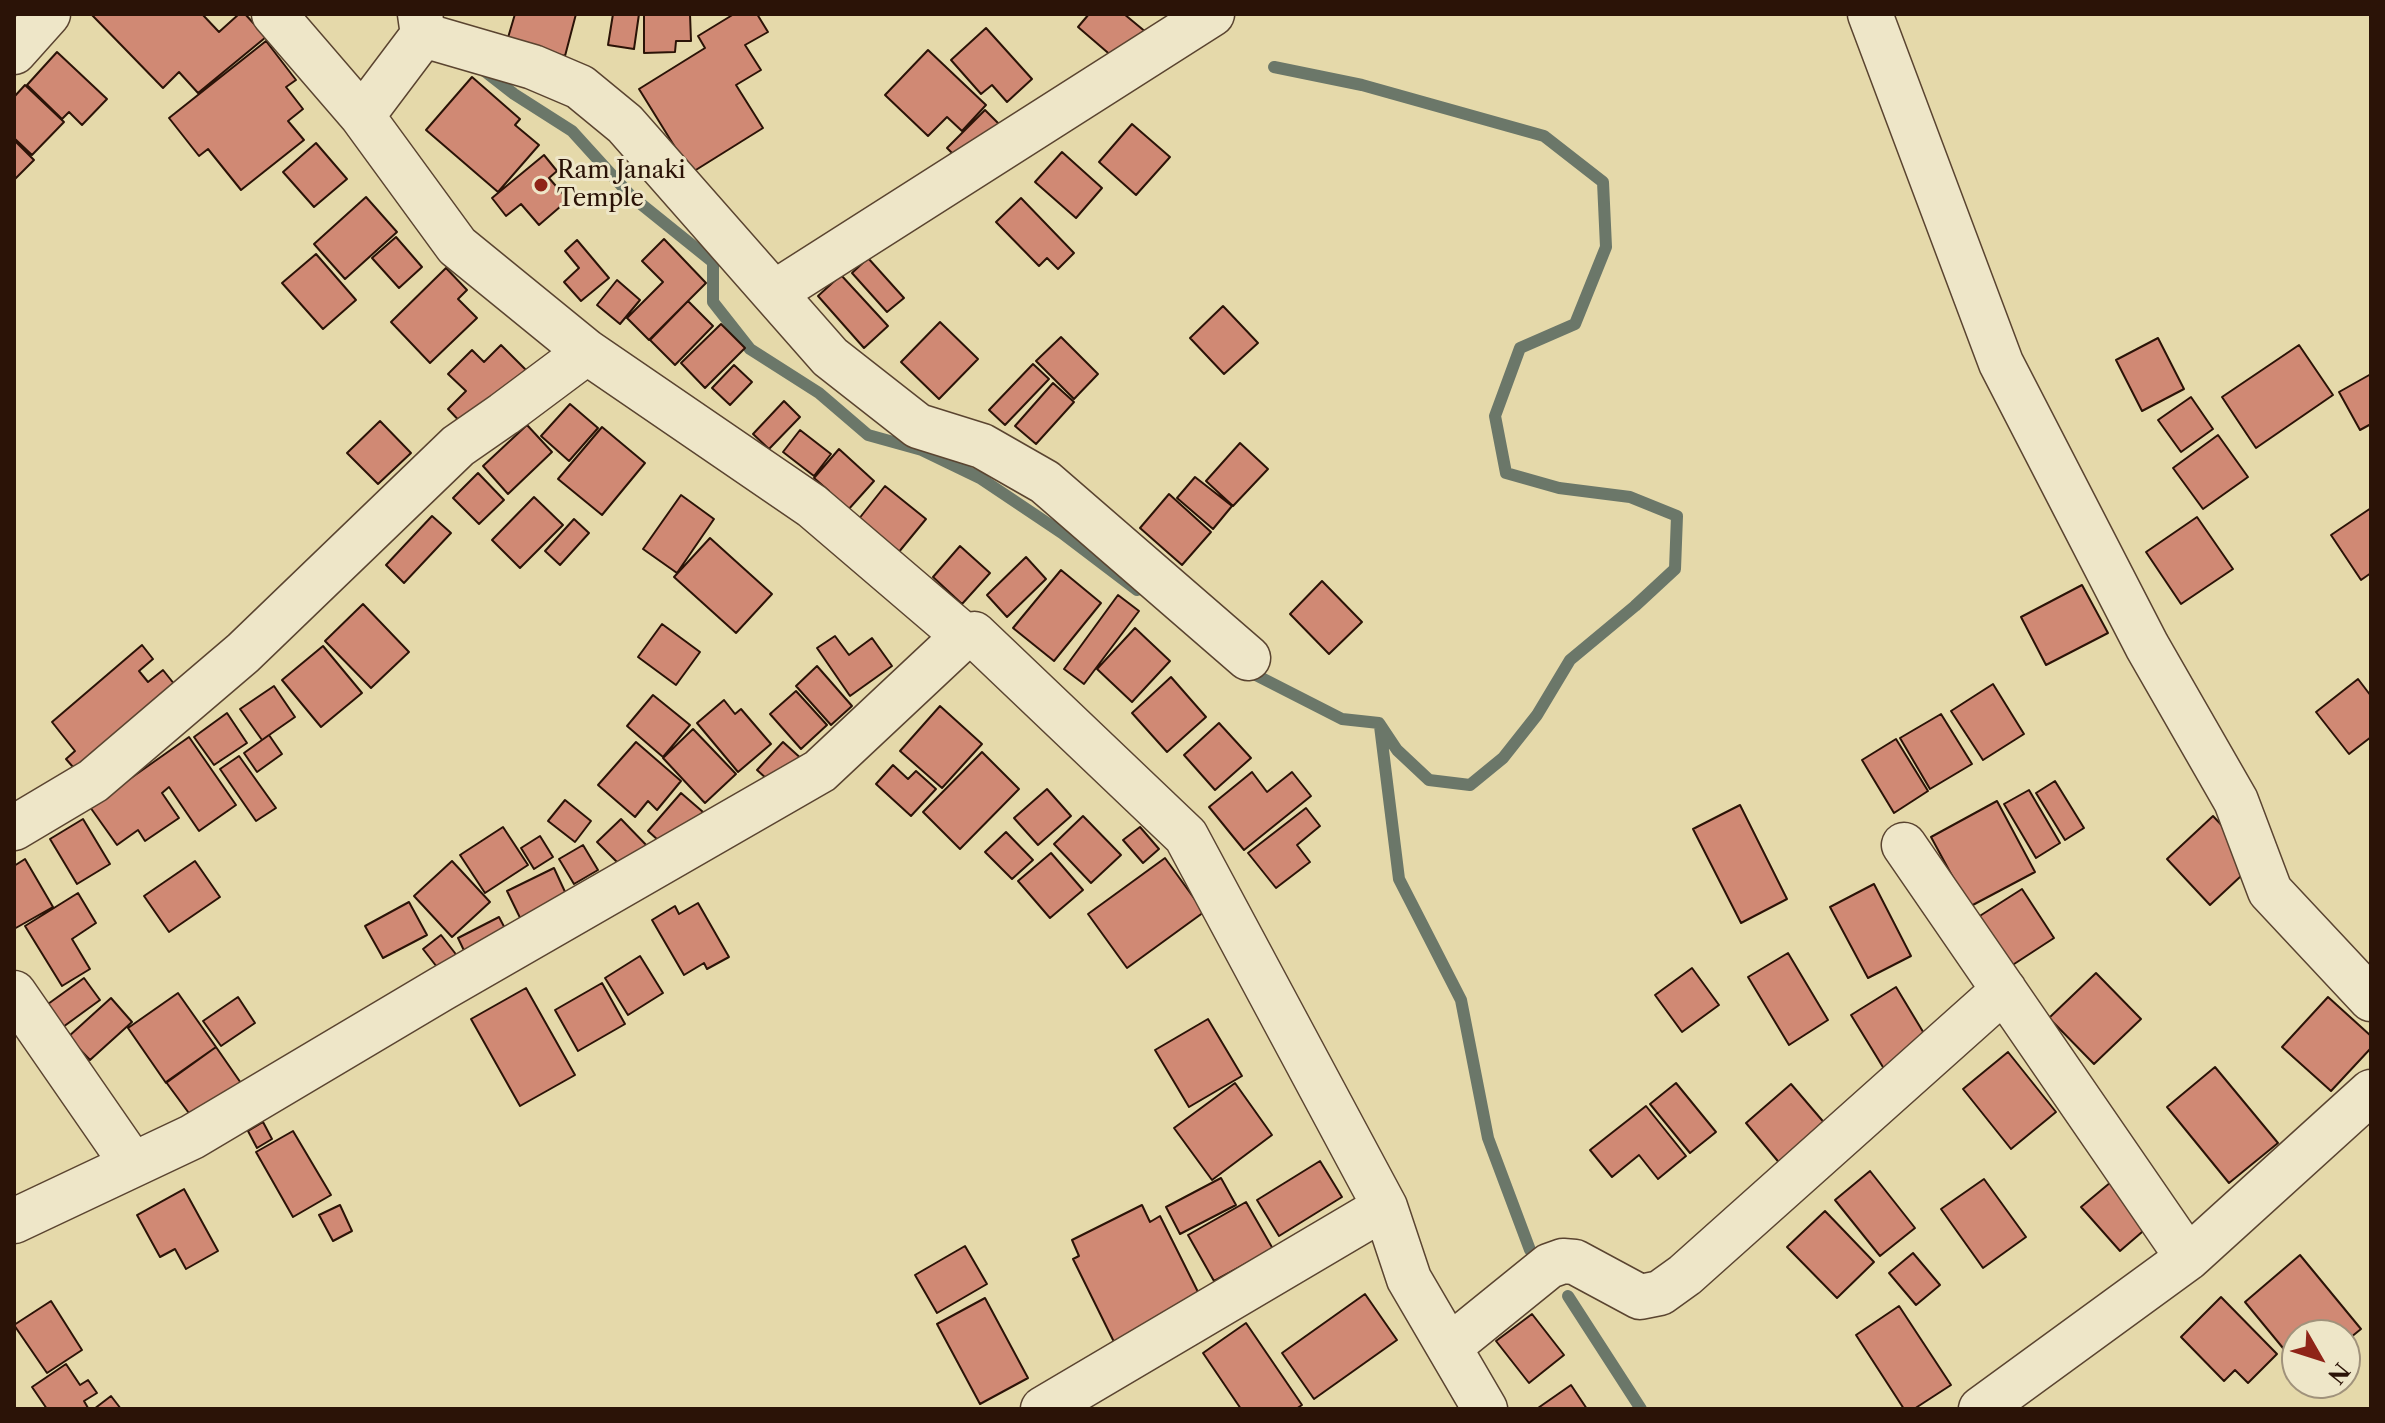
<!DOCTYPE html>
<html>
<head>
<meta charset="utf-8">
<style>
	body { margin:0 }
	#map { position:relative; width:2385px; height:1423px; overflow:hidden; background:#e5d9aa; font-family:"Libre Caslon Text",serif }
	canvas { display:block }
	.frame { position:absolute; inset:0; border:16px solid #2b1307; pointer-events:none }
	.north { position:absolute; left:2281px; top:1319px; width:80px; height:80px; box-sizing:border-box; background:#eee6c8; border:2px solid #a0927b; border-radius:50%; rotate:129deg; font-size:22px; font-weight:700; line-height:32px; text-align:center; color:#2b1307 }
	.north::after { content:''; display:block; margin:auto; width:28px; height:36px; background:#8f2418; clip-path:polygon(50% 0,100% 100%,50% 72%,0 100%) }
</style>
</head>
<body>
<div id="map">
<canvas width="2385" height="1423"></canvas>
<div class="frame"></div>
<div class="north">N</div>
</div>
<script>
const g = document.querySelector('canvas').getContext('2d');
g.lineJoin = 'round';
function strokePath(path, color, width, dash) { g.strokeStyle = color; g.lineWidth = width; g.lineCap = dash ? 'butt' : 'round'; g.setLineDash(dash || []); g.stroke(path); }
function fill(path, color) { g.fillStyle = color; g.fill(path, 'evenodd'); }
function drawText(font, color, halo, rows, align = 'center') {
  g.font = font + ' "Libre Caslon Text",serif'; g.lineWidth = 6; g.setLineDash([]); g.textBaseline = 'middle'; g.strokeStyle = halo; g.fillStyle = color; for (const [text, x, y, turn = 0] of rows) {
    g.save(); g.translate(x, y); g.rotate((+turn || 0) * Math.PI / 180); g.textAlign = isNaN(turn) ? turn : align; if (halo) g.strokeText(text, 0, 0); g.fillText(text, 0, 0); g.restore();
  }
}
const stream = new Path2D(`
	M482 69 514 94 572 131 631 196 713 262V302L750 349 819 393 868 435 922 450 980 478 1062 533 1137 590
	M1244 669 1342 719 1379 723 1397 750 1429 780 1470 785 1503 758 1537 715 1570 660 1635 606 1675 569 1677 516 1630 497 1559 488 1506 473 1495 416 1520 348 1575 324 1606 247 1603 182 1544 136 1362 85 1274 67
	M1380 726 1399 879 1461 1000 1488 1138 1530 1250
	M1568 1296 1641 1409`);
const building = new Path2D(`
	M91 14H202L219 32 239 14H245L266 37 198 93 179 72 163 88Z
	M515 14H576L565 56 507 41Z
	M613 14H639L634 49 608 45Z
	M644 14H690L691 41H676L675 52 644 53Z
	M734 14H757L768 32 745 45 761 70 736 85 763 128 691 173 639 89 705 48 698 36Z
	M1089 14H1124L1147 33 1121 64 1078 27Z
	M986 28 1032 79 1007 102 992 85 981 94 951 60Z
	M266 41 296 80 286 87 303 109 288 121 304 140 241 190 208 149 199 156 169 118Z
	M928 50 986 105 962 131 947 117 928 136 885 95Z
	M57 52 107 99 82 125 69 112 62 119 27 85Z
	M472 77 520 119 515 125 539 145 498 192 426 130Z
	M25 85 64 122 32 155 14 138V97Z
	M985 110 1004 129 966 167 947 148Z
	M1132 124 1170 157 1136 195 1099 162Z
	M14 140 34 160 14 180Z
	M316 143 347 179 314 207 283 172Z
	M1062 152 1102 188 1076 218 1035 182Z
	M544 155 557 171 549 178 568 200 539 225 521 204 506 216 492 198Z
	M366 197 397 232 345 279 314 244Z
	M1021 198 1074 253 1058 269 1047 258 1039 266 996 222Z
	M396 237 422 267 399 288 372 258Z
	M664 239 706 283 649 340 627 318 663 282 642 261Z
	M577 240 609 278 581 301 564 282 579 268 565 251Z
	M316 254 356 300 323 329 282 283Z
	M868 258 904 298 887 312 852 273Z
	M446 268 467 290 458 299 477 318 430 363 391 322Z
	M841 275 888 326 864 348 818 296Z
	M617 280 640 300 620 324 597 305Z
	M688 301 713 326 675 365 650 340Z
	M1223 306 1258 343 1224 374 1190 338Z
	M940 322 978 359 939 399 901 362Z
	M721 324 745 348 705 388 681 363Z
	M1061 337 1098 374 1074 399 1036 361Z
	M2158 338 2184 389 2142 411 2116 360Z
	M501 345 526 370 467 429 448 409 466 391 448 374 472 350 484 362Z
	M2299 345 2333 395 2256 448 2222 397Z
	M1033 364 1049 379 1005 425 989 410Z
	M734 365 752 382 730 405 712 388Z
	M2371 374V424L2360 430 2339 392Z
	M1053 383 1074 402 1036 444 1015 426Z
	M2191 397 2213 429 2181 452 2158 420Z
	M784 401 800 417 769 449 753 434Z
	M570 404 598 428 569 461 541 436Z
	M380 421 411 453 378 484 347 453Z
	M527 425 552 452 508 494 483 466Z
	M602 427 645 463 602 515 558 479Z
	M800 430 831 454 814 476 783 452Z
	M2218 435 2248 477 2203 509 2173 468Z
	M1240 443 1268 469 1233 506 1206 481Z
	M839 449 874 481 839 520 819 502 829 491 814 478Z
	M478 473 504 500 479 524 453 498Z
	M1195 477 1232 506 1213 529 1177 498Z
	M885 486 926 519 898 553 858 520Z
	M1169 494 1211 532 1182 565 1140 528Z
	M681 495 714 519 677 573 643 549Z
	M534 497 563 525 520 568 492 540Z
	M2371 508V573L2361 580 2331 535Z
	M432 516 451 533 404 583 386 565Z
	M2197 517 2233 569 2181 604 2146 552Z
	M574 519 589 533 560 565 545 551Z
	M710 538 772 594 736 633 674 577Z
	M960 546 990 573 962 604 933 577Z
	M1026 557 1046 579 1007 617 987 595Z
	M1061 570 1101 603 1054 661 1013 628Z
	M1322 581 1362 622 1329 654 1290 614Z
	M2082 585 2108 633 2046 665 2021 617Z
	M1118 595 1139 611 1084 684 1064 669Z
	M363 604 409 652 371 688 325 641Z
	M662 624 700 652 676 685 638 657Z
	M1135 628 1170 661 1132 702 1097 669Z
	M835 636 849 655 872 638 892 666 850 696 817 648Z
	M142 645 153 659 139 671 148 682 163 670 179 690 79 774 66 759 75 751 52 722Z
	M323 646 362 693 321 727 282 680Z
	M817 666 852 706 831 725 796 686Z
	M1171 677 1206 717 1167 752 1132 713Z
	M2358 679 2371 696V737L2349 754 2316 712Z
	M1993 684 2024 734 1983 760 1951 711Z
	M274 686 295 717 262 740 240 709Z
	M796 691 827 725 801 749 770 714Z
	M653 695 690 725 663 757 627 726Z
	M724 700 735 714 741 709 771 744 738 772 697 723Z
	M940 706 982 744 942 788 900 751Z
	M227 713 247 743 214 765 194 737Z
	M1941 714 1972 764 1930 789 1900 738Z
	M1219 723 1251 758 1215 790 1184 755Z
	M693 729 736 774 705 803 663 758Z
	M269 735 282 754 257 772 244 753Z
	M189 737 236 805 199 831 169 787 162 793 179 818 145 841 138 830 117 845 90 807Z
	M1896 739 1928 791 1894 813 1862 760Z
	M636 742 681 781 657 810 648 801 635 817 598 785Z
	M783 742 805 762 779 790 757 770Z
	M982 752 1019 789 960 849 923 812Z
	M239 756 276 808 256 821 220 769Z
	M893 765 908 779 916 771 936 789 911 816 876 784Z
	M1252 772 1267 792 1292 772 1311 796 1244 850 1209 807Z
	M2055 781 2084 828 2065 840 2036 793Z
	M1047 789 1071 816 1038 845 1014 818Z
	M2029 790 2060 843 2036 858 2004 804Z
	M681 793 703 812 669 850 648 831Z
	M565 800 591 821 575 842 548 821Z
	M1997 801 2035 872 1969 907 1931 837Z
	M1740 805 1787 899 1741 923 1693 829Z
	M1306 808 1320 826 1297 845 1310 862 1276 888 1248 853Z
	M1083 816 1121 855 1091 883 1054 844Z
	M2213 816 2256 862 2210 905 2167 859Z
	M83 819 110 864 77 884 50 839Z
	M621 819 651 850 628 873 597 842Z
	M503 827 528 865 485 893 460 855Z
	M1140 827 1159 849 1143 863 1123 840Z
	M1006 832 1033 860 1012 879 985 852Z
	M540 836 553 857 534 869 521 848Z
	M583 845 598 870 574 884 559 859Z
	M1051 853 1083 890 1050 918 1018 881Z
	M1165 858 1204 912 1127 968 1088 914Z
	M25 859 53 907 14 929V866Z
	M195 861 220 897 169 932 144 896Z
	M452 861 490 902 452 937 414 896Z
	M554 868 572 907 526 930 507 891Z
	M1874 884 1911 956 1868 978 1830 907Z
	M2022 889 2054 938 2008 968 1975 919Z
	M78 893 96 923 72 939 90 969 62 986 25 926Z
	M409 902 427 935 383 958 365 926Z
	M698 903 729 957 707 969 704 963 684 975 652 920 675 906 679 914Z
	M499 917 511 940 469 961 458 938Z
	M441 935 465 966 447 980 423 949Z
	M1788 953 1828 1020 1789 1045 1748 977Z
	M640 956 663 993 628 1015 605 978Z
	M1692 968 1719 1005 1682 1032 1655 995Z
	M2096 973 2141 1019 2094 1064 2049 1018Z
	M84 978 100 1000 63 1027 48 1004Z
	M602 983 625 1024 578 1051 555 1010Z
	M1896 987 1931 1045 1886 1072 1851 1015Z
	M526 988 575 1075 520 1106 471 1019Z
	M178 993 216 1047 166 1083 128 1028Z
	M238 997 255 1023 221 1046 203 1021Z
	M2328 997 2371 1036V1048L2331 1091 2282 1047Z
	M111 998 132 1022 90 1060 68 1037Z
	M1208 1019 1242 1076 1189 1107 1155 1050Z
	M216 1047 243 1086 194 1120 166 1082Z
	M2008 1052 2056 1112 2011 1149 1963 1089Z
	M2215 1067 2278 1143 2229 1183 2167 1107Z
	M1235 1083 1272 1135 1212 1180 1174 1128Z
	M1676 1083 1716 1132 1690 1153 1650 1104Z
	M1791 1084 1833 1133 1787 1172 1746 1123Z
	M1646 1106 1686 1156 1658 1179 1639 1155 1612 1177 1590 1150Z
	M263 1122 272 1139 257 1148 248 1131Z
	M293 1131 331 1195 293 1217 256 1152Z
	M1320 1161 1342 1197 1279 1236 1257 1200Z
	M1870 1171 1915 1228 1880 1256 1835 1200Z
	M1221 1178 1236 1205 1180 1234 1166 1207Z
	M1984 1179 2026 1237 1983 1268 1941 1209Z
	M2111 1182 2149 1226 2120 1251 2081 1207Z
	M184 1189 218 1251 186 1269 175 1249 160 1257 137 1215Z
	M1246 1202 1273 1249 1214 1281 1188 1235Z
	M340 1205 352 1231 333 1241 319 1215Z
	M1142 1205 1150 1222 1160 1216 1205 1306 1118 1350 1073 1259 1079 1256 1072 1240Z
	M1825 1211 1874 1262 1837 1298 1787 1247Z
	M965 1246 987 1284 937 1313 915 1275Z
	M1913 1253 1940 1285 1916 1305 1889 1273Z
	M2300 1255 2361 1329 2345 1342V1335H2297V1365L2245 1302Z
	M1365 1294 1397 1340 1314 1399 1282 1353Z
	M2221 1297 2277 1354 2248 1383 2235 1370 2224 1381 2181 1337Z
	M985 1298 1028 1378 980 1404 937 1324Z
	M51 1301 82 1350 47 1373 14 1325Z
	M1899 1306 1951 1385 1914 1409H1904L1856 1335Z
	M1532 1314 1564 1355 1529 1383 1496 1341Z
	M1246 1323 1302 1405 1296 1409H1241L1203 1353Z
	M66 1364 80 1385 88 1380 97 1393 84 1401 88 1408 87 1409H47L32 1387Z
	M1571 1385 1587 1409H1539L1538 1408Z
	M111 1396 121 1409H94Z`);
const minor = new Path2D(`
	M274 14 362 116 457 246 587 352 812 506 964 636 974 634 1186 836 1385 1207 1409 1279 1485 1409
	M1870 14 2001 363 2147 646 2236 801 2270 891 2371 999
	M423 35 533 67 580 87 625 124 830 357 918 426 982 446 1045 482 1248 658
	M14 52 48 14
	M362 116 423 35 420 14
	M774 293 1212 14
	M14 828 93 781 243 653 458 446 504 414 587 352
	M1904 845 2188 1258
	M14 993 133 1165
	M14 1221 192 1137 441 989 820 771 964 636
	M1449 1347 1549 1266 1563 1261 1575 1262 1640 1297 1660 1293 1685 1275 2004 990
	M1043 1409 1385 1207
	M1981 1409 2188 1258 2371 1092`);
const markers = [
	[541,185,8,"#8f2418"]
];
const poiNames = [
	["Ram Janaki",557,171],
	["Temple",557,199]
];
strokePath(stream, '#6b7769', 12);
fill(building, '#d08974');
strokePath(building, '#2b1307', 2);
strokePath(minor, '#5a4430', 47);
strokePath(minor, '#eee6c8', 44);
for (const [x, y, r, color] of markers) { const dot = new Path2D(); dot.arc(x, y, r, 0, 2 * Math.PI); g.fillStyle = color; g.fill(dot); strokePath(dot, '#eee6c8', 3); }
drawText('24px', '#2b1307', '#eee6c8', poiNames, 'left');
</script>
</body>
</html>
